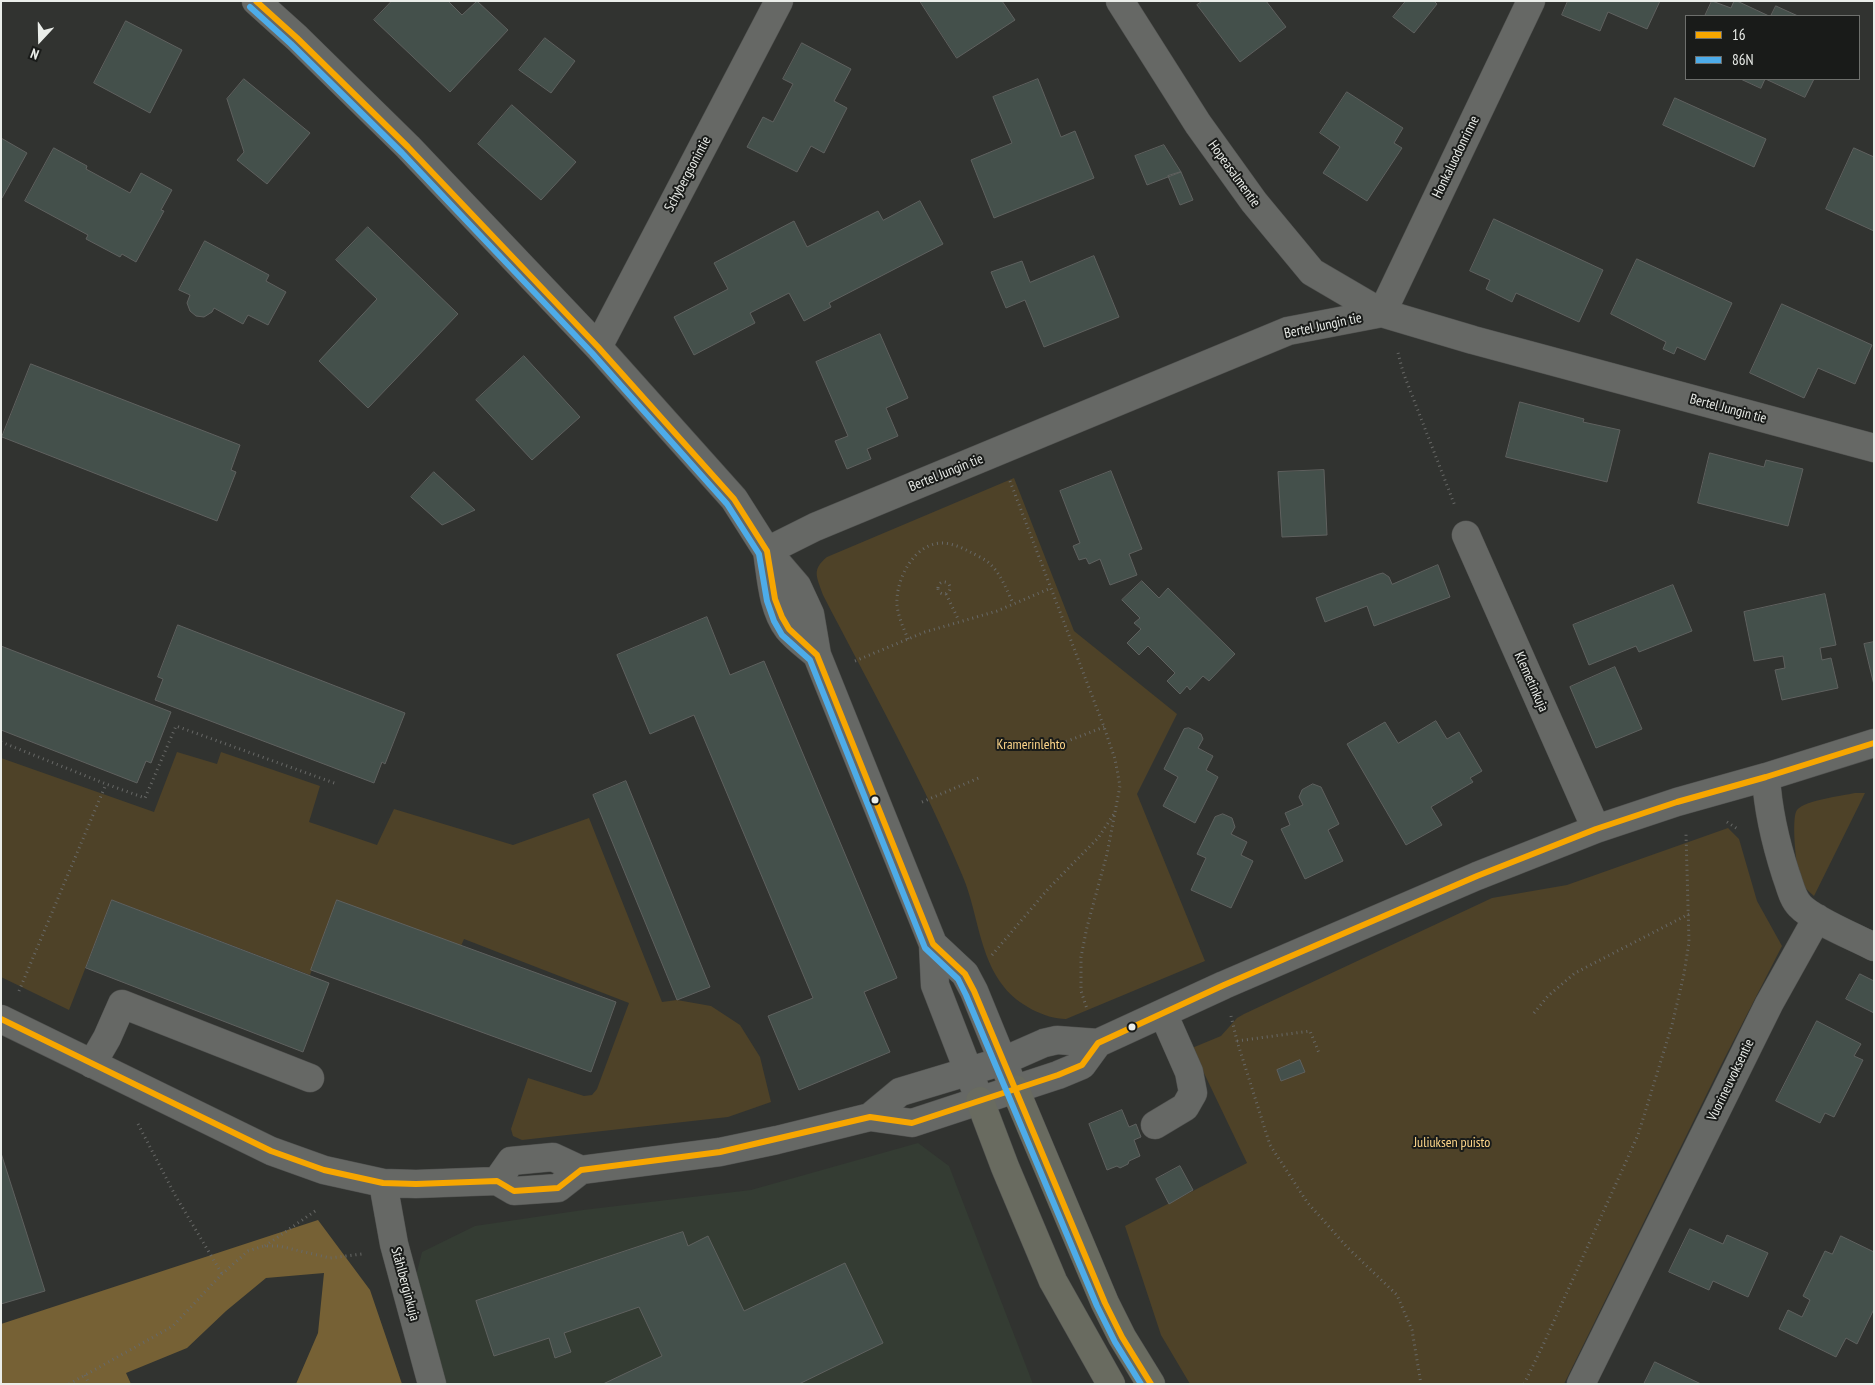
<!DOCTYPE html>
<html>
<head>
<meta charset="utf-8">
<style>
	body { margin:0 }
	#map { position:relative; width:1875px; height:1385px; overflow:hidden; background:#313330; font-family:"PT Sans Narrow",sans-serif }
	canvas { display:block }
	.frame { position:absolute; inset:0; border:2px solid #eaede9; pointer-events:none }
	.legend { position:absolute; left:1685px; top:15px; width:175px; height:65px; box-sizing:border-box; background:#191b19; border:1px solid #6d6f6c; margin:0; padding:6px 9px; list-style:none; font-size:15px; color:#eaede9 }
	.legend li { display:flex; align-items:center; gap:10px; height:25px }
	.legend b { width:25px; border:1px solid #6d6f6c }
	.north { position:absolute; left:15px; top:15px; width:50px; height:50px; -webkit-text-stroke:4px #191b19; paint-order:stroke; rotate:201deg; font-size:14px; font-weight:700; line-height:20px; text-align:center; color:#eaede9 }
	.north::after { content:''; display:block; margin:auto; width:18px; height:22px; background:#eaede9; clip-path:polygon(50% 0,100% 100%,50% 72%,0 100%) }
</style>
</head>
<body>
<div id="map">
<canvas width="1875" height="1385"></canvas>
<div class="frame"></div>
<ul class="legend">
<li><b style="height:6px;background:#f7a600"></b>16</li>
<li><b style="height:6px;background:#4dace9"></b>86N</li>
</ul>
<div class="north">N</div>
</div>
<script>
const g = document.querySelector('canvas').getContext('2d');
g.lineJoin = 'round';
function fill(path, color) { g.fillStyle = color; g.fill(path, 'evenodd'); }
function strokePath(path, color, width, dash) { g.strokeStyle = color; g.lineWidth = width; g.lineCap = dash ? 'butt' : 'round'; g.setLineDash(dash || []); g.stroke(path); }
function drawText(font, color, halo, rows, align = 'center') {
  g.font = font + ' "PT Sans Narrow",sans-serif'; g.lineWidth = 4; g.setLineDash([]); g.textBaseline = 'middle'; g.strokeStyle = halo; g.fillStyle = color; for (const [text, x, y, turn = 0] of rows) {
    g.save(); g.translate(x, y); g.rotate((+turn || 0) * Math.PI / 180); g.textAlign = isNaN(turn) ? turn : align; if (halo) g.strokeText(text, 0, 0); g.fillText(text, 0, 0); g.restore();
  }
}
const built = new Path2D(`
	M918 1143 949 1166 1033 1384H444L413 1288 422 1252 475 1226 583 1210 751 1190Z`);
const green = new Path2D(`
	M1014 478 1074 631 1177 714 1137 794 1205 961 1066 1019C1045 1019 1017 1004 1004 987 979 956 978 913 963 877 923 780 871 688 823 595 817 577 811 570 827 557Z
	M177 752 217 764 221 752 320 786 309 822 377 845 394 809 513 845 589 818 662 1002 677 1000 711 1006 740 1025 760 1057 771 1102 728 1117 522 1140 513 1136 511 1129 528 1078 584 1096 592 1095 597 1089 629 1003 464 939 461 946 337 901 310 975 112 900 69 1010 1 977V758L154 812Z
	M1855 793H1865L1814 896C1808 891 1803 886 1800 878 1796 868 1791 817 1797 810 1805 800 1842 796 1855 793Z
	M1728 828 1739 839 1757 901 1782 946 1720 1067 1564 1384H1190L1161 1335 1125 1226 1247 1163 1192 1048 1221 1036 1237 1018 1244 1014 1492 898 1567 885Z`);
const forest = new Path2D(`
	M318 1220 370 1290 402 1384H296L318 1333 324 1273 266 1278 226 1311 187 1348 126 1373 131 1384H1V1324Z`);
const building = new Path2D(`
	M392 1H448L462 15 477 1 508 30 450 92 374 20Z
	M920 1H1002L1015 20 957 58Z
	M1203 1H1266L1286 27 1240 62 1197 5Z
	M1406 1H1434L1437 4 1414 33 1393 17Z
	M1568 1H1660L1647 29 1608 12 1600 31 1562 15Z
	M1712 1 1731 8 1734 1H1737L1769 16H1705Z
	M1776 6 1798 16H1771Z
	M126 21 182 50 150 113 94 83Z
	M545 38 575 61 551 93 519 70Z
	M802 43 851 69 834 101 847 108 824 153 811 146 797 172 747 147 763 117 773 122 793 84 783 79Z
	M244 79 310 133 267 184 237 160 244 152 227 99Z
	M1038 79 1061 137 1075 131 1094 178 994 218 971 160 1012 143 993 97Z
	M1741 79H1765L1761 88Z
	M1766 79H1814L1805 97Z
	M1347 92 1403 128 1394 143 1402 148 1367 201 1323 173 1340 147 1320 133Z
	M1675 98 1766 139 1754 167 1663 125Z
	M512 105 576 162 541 200 478 144Z
	M1 138 27 153 2 198 1 197Z
	M1164 145 1181 172 1147 185 1135 156Z
	M54 148 87 166 86 169 130 193 141 173 172 190 161 210 164 211 136 262 122 254 120 257 86 239 88 235 25 201Z
	M1854 148 1874 157V231L1826 209Z
	M1181 172 1193 200 1180 205 1168 176Z
	M920 201 943 244 829 303 831 307 804 321 789 293 750 313 755 323 694 355 674 317 728 289 714 263 794 221 807 247 878 211 883 220Z
	M1494 219 1603 270 1579 322 1516 293 1512 302 1486 289 1490 280 1470 271Z
	M368 227 458 314 368 408 319 361 377 299 336 260Z
	M205 241 269 275 266 281 286 292 268 325 248 315 243 324 214 308 212 312 204 317 196 316 190 311 187 303 190 295 179 290Z
	M1094 256 1119 317 1044 347 1025 300 1006 308 991 272 1022 261 1030 282Z
	M1637 259 1732 303 1705 360 1677 347 1674 354 1663 349 1666 342 1611 314Z
	M1782 304 1872 345 1855 384 1818 368 1804 398 1750 373Z
	M880 334 908 398 886 408 898 436 867 449 871 459 847 469 835 441 848 436 816 362Z
	M524 356 580 417 532 460 476 400Z
	M31 364 240 445 231 470 236 472 217 521 2 437Z
	M1520 402 1584 419 1583 422 1620 430 1607 482 1506 457Z
	M1710 453 1764 467 1766 460 1803 469 1788 526 1698 503Z
	M1324 470 1327 535 1282 537 1278 472Z
	M1111 471 1142 549 1129 554 1137 575 1110 585 1100 559 1089 564 1086 558 1079 560 1073 546 1080 543 1060 491Z
	M434 472 475 510 442 525 411 497Z
	M1438 565 1450 597 1374 626 1367 606 1325 622 1316 598 1379 574 1383 573 1389 577 1392 584Z
	M1142 581 1159 598 1168 588 1235 654 1209 681 1203 676 1190 690 1187 686 1180 694 1167 681 1175 673 1148 646 1139 655 1127 643 1141 629 1134 623 1140 618 1122 600Z
	M1673 585 1692 631 1639 652 1636 646 1589 665 1573 625Z
	M1825 594 1836 645 1820 648 1822 660 1831 658 1838 688 1782 700 1775 670 1785 668 1783 656 1754 661 1744 612Z
	M707 617 730 675 764 661 897 978 864 992 890 1052 799 1090 768 1016 813 998 694 715 650 734 617 655Z
	M178 625 405 713 385 764 382 762 374 783 155 700 163 679 158 677Z
	M1874 642V685L1864 644Z
	M1 646 171 712 151 763 146 761 137 783 1 730Z
	M1615 667 1642 729 1596 748 1570 687Z
	M1436 721 1447 739 1459 732 1482 771 1470 778 1473 782 1431 807 1442 825 1406 845 1347 744 1385 722 1398 743Z
	M1189 728 1201 734 1203 739 1198 748 1213 756 1206 770 1218 777 1195 823 1163 806 1178 777 1164 769 1184 729Z
	M626 781 710 987 677 1000 593 795Z
	M1313 784 1321 787 1339 824 1328 830 1343 861 1305 879 1281 829 1290 825 1285 813 1303 805 1299 797 1302 790Z
	M1223 814 1232 818 1235 827 1231 834 1247 842 1241 855 1253 861 1231 908 1191 890 1206 858 1197 854 1215 817Z
	M112 900 329 983 303 1052 86 968Z
	M337 900 616 1002 591 1072 311 970Z
	M1860 974 1874 981V1013L1846 999Z
	M1817 1021 1861 1044 1854 1056 1863 1060 1834 1117 1825 1113 1820 1123 1776 1101Z
	M1300 1060 1305 1072 1281 1081 1277 1070Z
	M1122 1110 1129 1127 1136 1124 1141 1137 1134 1140 1140 1156 1129 1161 1128 1164 1120 1168 1117 1166 1107 1170 1089 1124Z
	M1 1153 45 1291 1 1304Z
	M1180 1166 1193 1190 1169 1204 1156 1179Z
	M1690 1229 1723 1244 1727 1235 1768 1253 1748 1297 1713 1281 1709 1290 1669 1272Z
	M683 1232 688 1246 708 1236 744 1311 845 1263 883 1343 799 1384H603L662 1356 639 1307 564 1333 571 1352 555 1358 549 1338 494 1356 476 1301Z
	M1841 1236 1874 1252V1309L1857 1344 1846 1338 1836 1357 1779 1329 1788 1310 1802 1317 1810 1300 1803 1296 1825 1251 1832 1254Z
	M1655 1362 1701 1384H1644Z`);
const path = new Path2D(`
	M1398 353 1403 372 1455 506
	M1010 481 1104 727 1115 759 1120 786 1107 854 1087 927 1081 957V991L1087 1009
	M938 588a6 6 0 1 1 12 0a6 6 0 1 1-12 0Z
	M946 594 959 621
	M908 639C903 627 896 612 897 599 898 576 915 544 941 543 951 543 961 547 970 552 976 555 985 559 990 564 1001 574 1006 589 1013 603
	M855 661 925 632 997 611 1051 588
	M1 742 106 784 145 798 176 726 337 784
	M1052 747 1104 727
	M922 802 981 777
	M1727 822 1739 830
	M992 955 1048 889 1098 838 1114 814
	M19 991 106 784
	M1534 1013 1548 996 1575 973 1689 914
	M1231 1016 1237 1041 1270 1145 1307 1202 1347 1247 1397 1295 1412 1330 1421 1384
	M1237 1041 1310 1031 1319 1053
	M138 1124 175 1195 222 1274
	M265 1246 318 1209
	M85 1375 89 1384
	M69 1384 173 1326 222 1274 248 1251 264 1246H279L330 1258 362 1254
	M1524 1384 1544 1343 1638 1135 1672 1025 1684 974 1689 942 1686 834`);
const minor = new Path2D(`
	M256 1 297 38 408 147 598 347 734 499 767 551 797 586 810 614 817 655 933 944 935 985 980 1101
	M1120 1 1198 124 1254 202 1312 272 1382 313
	M1382 313 1531 1
	M598 347 779 1
	M1466 535 1596 829
	M767 551 815 527 1288 331 1382 313 1473 340 1874 448
	M767 551C771 576 772 608 788 629 796 639 808 647 817 655
	M1766 777C1768 812 1775 841 1786 875 1790 885 1792 898 1800 906 1813 920 1855 937 1874 947
	M933 944 965 974 974 991 1010 1079
	M1 1019 271 1151 324 1170 383 1183 416 1184 497 1181 514 1191 558 1188 581 1170 720 1152 777 1140 870 1117 912 1123 1058 1075 1082 1065 1098 1043 1224 985 1477 876 1596 829 1677 802 1766 777 1874 743
	M92 1064 107 1038 122 1004 310 1078
	M870 1117 900 1092 1003 1061 1044 1043 1057 1040 1098 1043
	M1155 1125 1185 1107 1193 1093 1189 1072 1163 1013
	M497 1181 511 1161 553 1157 581 1170
	M383 1183 394 1244 432 1384
	M1581 1384 1769 1004 1817 918`);
const major = new Path2D(`
	M1015 1089 1105 1303 1122 1337 1151 1384
	M980 1101 1005 1167 1053 1281 1111 1384`);
const bus1 = new Path2D(`
	M256 1 297 38 408 147 598 347 734 499 767 551 775 599 782 617 789 629 817 655 933 944 965 974 974 991 1105 1303 1122 1337 1151 1384
	M1 1019 271 1151 324 1170 383 1183 416 1184 497 1181 514 1191 558 1188 581 1170 720 1152 870 1117 912 1123 1058 1075 1082 1065 1098 1043 1224 985 1477 876 1596 829 1677 802 1766 777 1874 743`);
const bus2 = new Path2D(`
	M250 7 291 44 402 153 592 353 727 504 759 554 767 601 774 621 782 635 810 660 925 948 958 979 966 995 1097 1306 1115 1342 1141 1384`);
const markers = [
	[875,800,4.5,"#eaede9"],
	[1132,1027,4.5,"#eaede9"]
];
const streetNames = [
	["Honkaluodonrinne",1456,157,-64],
	["Schybergsonintie",688,174,-62],
	["Hopeasalmentie",1234,174,54],
	["Bertel Jungin tie",1323,326,-12],
	["Bertel Jungin tie",1728,409,15],
	["Bertel Jungin tie",946,473,-22],
	["Klemetinkuja",1531,682,66],
	["Vuorineuvoksentie",1731,1080,-64],
	["Ståhlberginkuja",405,1284,75]
];
const parkNames = [
	["Kramerinlehto",1031,745],
	["Juliuksen puisto",1452,1143]
];
fill(built, '#343c33');
fill(green, '#4e4228');
fill(forest, '#766135');
fill(building, '#44504b');
strokePath(building, '#5f615f', 1);
strokePath(minor, '#50514f', 29);
strokePath(major, '#50514f', 29);
strokePath(path, '#686967', 3, [1, 4]);
strokePath(minor, '#666865', 28);
strokePath(major, '#696b60', 28);
strokePath(bus1, '#f7a600', 6);
strokePath(bus2, '#4dace9', 6);
for (const [x, y, r, color] of markers) { const dot = new Path2D(); dot.arc(x, y, r, 0, 2 * Math.PI); g.fillStyle = color; g.fill(dot); strokePath(dot, '#191b19', 2); }
drawText('14px', '#eaede9', '#191b19', streetNames);
drawText('14px', '#fed68a', '#191b19', parkNames);
</script>
</body>
</html>
